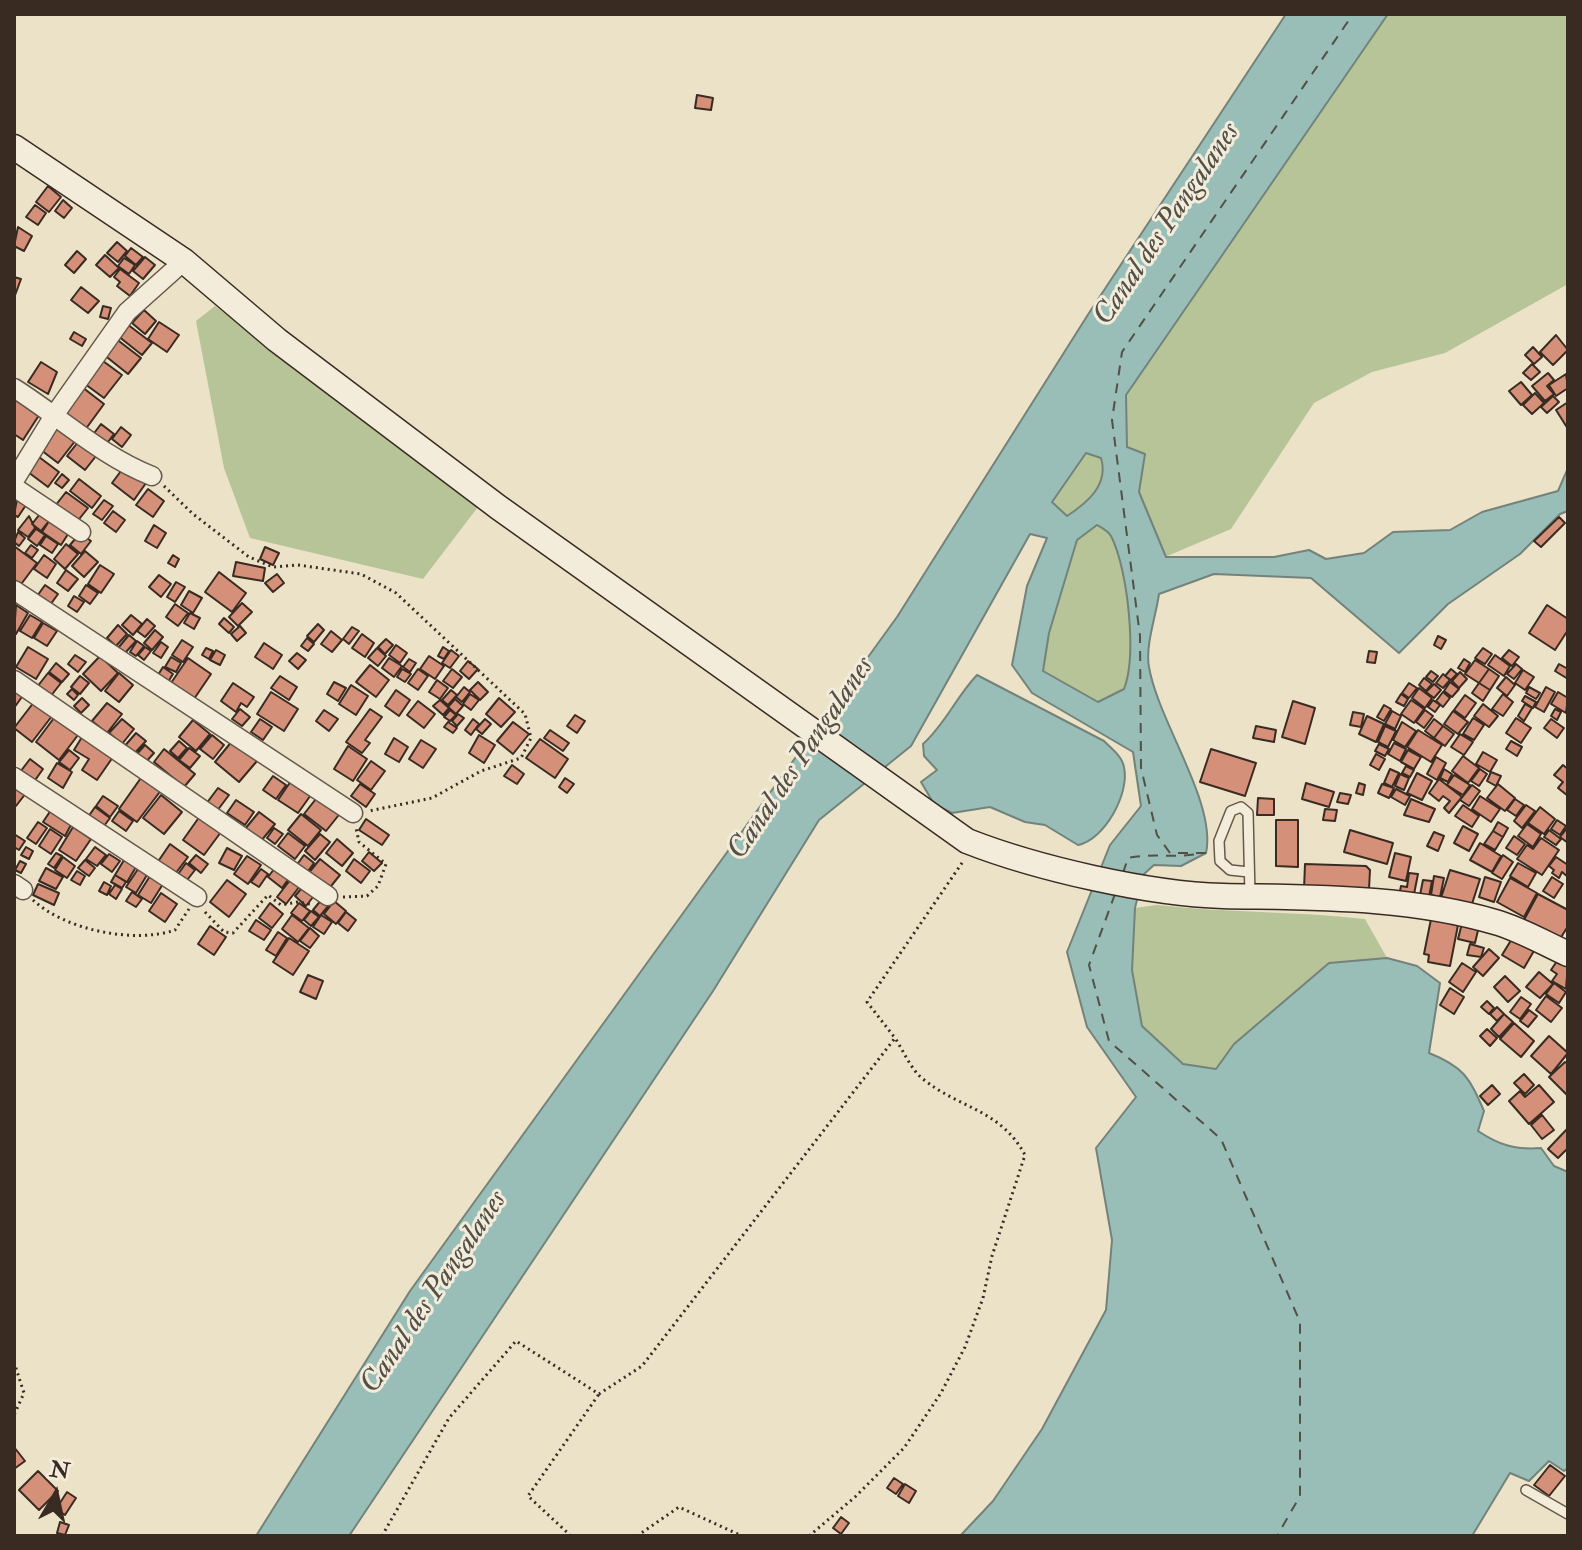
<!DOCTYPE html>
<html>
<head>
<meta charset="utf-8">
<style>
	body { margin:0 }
	#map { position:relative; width:1582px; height:1550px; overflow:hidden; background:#ece2c8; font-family:"IM FELL Double Pica",serif }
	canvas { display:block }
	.frame { position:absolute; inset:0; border:16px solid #3a2b22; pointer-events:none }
	.north { position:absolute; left:16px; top:1454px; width:80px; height:80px; -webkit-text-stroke:6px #f3ecdb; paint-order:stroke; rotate:9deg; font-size:22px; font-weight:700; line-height:32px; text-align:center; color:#3a2b22 }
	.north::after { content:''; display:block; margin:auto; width:28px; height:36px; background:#3a2b22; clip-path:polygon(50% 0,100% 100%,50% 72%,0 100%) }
</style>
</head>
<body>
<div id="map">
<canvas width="1582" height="1550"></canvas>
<div class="frame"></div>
<div class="north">N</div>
</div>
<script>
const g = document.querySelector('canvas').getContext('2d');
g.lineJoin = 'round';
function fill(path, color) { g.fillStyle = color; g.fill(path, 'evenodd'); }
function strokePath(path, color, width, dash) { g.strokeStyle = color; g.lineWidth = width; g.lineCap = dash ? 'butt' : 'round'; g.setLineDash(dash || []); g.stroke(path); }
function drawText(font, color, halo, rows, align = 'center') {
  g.font = font + ' "IM FELL Double Pica",serif'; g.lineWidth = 6; g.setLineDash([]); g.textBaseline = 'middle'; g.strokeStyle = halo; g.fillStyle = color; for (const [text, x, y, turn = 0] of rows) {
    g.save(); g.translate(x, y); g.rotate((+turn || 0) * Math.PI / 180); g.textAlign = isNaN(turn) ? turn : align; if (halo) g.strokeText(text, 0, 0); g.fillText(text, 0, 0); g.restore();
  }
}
const green = new Path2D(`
	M1388 14H1568V284L1445 353 1372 372 1314 403 1231 529 1165 557 1139 492 1145 454 1127 447 1126 395Z
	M215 306 481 503 423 579 250 538 224 468 196 321Z
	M1086 453 1101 458C1108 485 1087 503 1067 516L1052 502Z
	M1097 525C1102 528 1108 531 1111 536 1128 569 1138 656 1124 689L1098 702 1042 672 1049 633 1077 540Z
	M1157 905C1226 913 1295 911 1365 919L1387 958 1329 964 1234 1044 1216 1070 1183 1064 1141 1026 1132 970 1135 908Z`);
const water = new Path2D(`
	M1286 14H1388L1126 395 1127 447 1145 454 1139 492 1166 557H1274L1309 550 1326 559 1364 553 1393 532 1450 530 1482 512 1558 491 1568 468V511L1560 514 1520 554 1448 604 1399 653 1311 578 1214 574 1159 594C1156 616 1145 646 1149 667 1158 721 1217 803 1206 853L1181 866 1154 865 1143 875 1135 908 1132 970 1142 1026 1183 1064 1216 1069 1234 1044 1329 963 1387 958 1417 966 1440 983 1429 1053C1464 1067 1469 1077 1484 1111L1478 1131C1499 1145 1515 1150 1541 1148L1554 1166 1568 1172V1468L1564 1471 1549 1461 1529 1481 1510 1473 1472 1536H960L993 1501 1042 1429 1106 1310 1112 1240 1096 1148 1136 1097 1087 1027 1067 952 1110 845 1141 806 1133 752 1032 693 1012 665 1027 586 1047 538 1030 534 911 746 819 820 713 991 349 1536H256L410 1291 897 617 1089 313ZM1086 453 1101 458C1109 485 1087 503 1067 516L1052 502ZM1097 525C1102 528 1108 531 1111 536 1128 569 1137 656 1124 689L1098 702 1043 671 1049 633 1077 540Z
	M977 675 1104 741C1111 748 1122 756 1124 767 1130 794 1104 840 1078 845L1045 825 1025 822 990 807 952 813 934 804 921 782 937 770 924 756 923 744C946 723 956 697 977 675Z`);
const ferry = new Path2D(`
	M1206 853H1170L1157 835 1141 768 1140 636 1112 420 1122 352 1353 14
	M1123 873 1128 858C1150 853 1173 858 1197 854
	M1115 894 1089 965 1109 1041 1221 1139 1300 1322V1496L1277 1536`);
const building = new Path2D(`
	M697 95 713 98 711 110 695 108Z
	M48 186 61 197 49 212 36 202Z
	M63 200 72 208 64 218 55 211Z
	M35 205 46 213 38 225 26 217Z
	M18 227 32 236 24 251 14 246Z
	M117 242 127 251 118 262 107 253Z
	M131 248 143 257 136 265 125 256Z
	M77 251 86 259 74 273 65 265Z
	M105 255 119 268 110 277 96 265Z
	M145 257 155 265 143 279 133 271Z
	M124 258 135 265 129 274 118 266Z
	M120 269 139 283 130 296 117 286 120 282 114 277Z
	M14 277 21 279 14 298Z
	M81 287 99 301 88 313 71 300Z
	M103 306 111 308 108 319 100 317Z
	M144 310 156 321 145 334 132 323Z
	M159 322 179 335 167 352 148 339Z
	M127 324 152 343 142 355 118 336Z
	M74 332 86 339 82 346 70 339Z
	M1556 335 1568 350 1553 365 1540 352Z
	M115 338 141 358 128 374 103 354Z
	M1533 347 1542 357 1534 364 1525 355Z
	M103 361 122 375 104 398 85 384Z
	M41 362 57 372 48 394 28 382Z
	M1532 364 1540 372 1531 380 1523 373Z
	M1548 373 1554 380 1547 386 1554 394 1545 401 1532 386Z
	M1566 374 1568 388 1556 396 1549 385Z
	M1521 382 1532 395 1521 405 1509 391Z
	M82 387 104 404 85 430 62 412Z
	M1535 393 1544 403 1532 414 1523 405Z
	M20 394 43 409 23 440 14 434V403Z
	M1553 396 1559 402 1547 413 1541 407Z
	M1568 402V429L1556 410Z
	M58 421 79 436 58 463 37 447Z
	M101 424 114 434 105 446 92 436Z
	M121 427 131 435 122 447 112 439Z
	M82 437 100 451 85 470 67 456Z
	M39 457 59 472 48 487 28 472Z
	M124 467 146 483 134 500 112 483Z
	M62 474 69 480 62 488 55 483Z
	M79 479 101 496 92 508 70 491Z
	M148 489 164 501 153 517 136 505Z
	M66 492 88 508 76 523 55 506Z
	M17 499 26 505 18 517 14 515Z
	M104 500 113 506 102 520 93 514Z
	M43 510 52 517 41 531 32 524Z
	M113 511 125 520 116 532 104 523Z
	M53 515 72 528 61 545 42 532Z
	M29 516 35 528 28 537 18 530Z
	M1559 517 1565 523 1541 547 1534 541Z
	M154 525 166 533 157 548 145 541Z
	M36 529 45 535 37 546 28 539Z
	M18 532 25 538 19 546 14 542Z
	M80 533 91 541 81 554 70 545Z
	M46 536 58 544 52 553 40 545Z
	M66 544 78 554 65 569 54 559Z
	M31 545 38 550 32 558 25 553Z
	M14 546 37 563 19 587 14 583Z
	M265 547 279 553 273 565 260 559Z
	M85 551 98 562 84 577 72 566Z
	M44 555 56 564 47 578 34 569Z
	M173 555 179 559 175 567 168 563Z
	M236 562 265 568 263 581 233 576Z
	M100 565 114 574 101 593 88 584Z
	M66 570 78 579 68 591 57 583Z
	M219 572 246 593 232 612 205 592Z
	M277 574 284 583 273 592 265 583Z
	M159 575 171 584 161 597 149 587Z
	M176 582 185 587 175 602 167 597Z
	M45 585 58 594 48 608 35 599Z
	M86 585 98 593 90 604 79 596Z
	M189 591 202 598 193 613 181 605Z
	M74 596 84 602 77 612 68 606Z
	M242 603 252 612 238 626 229 617Z
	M175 604 188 613 178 626 166 617Z
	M16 605 28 613 16 634 14 633Z
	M1547 605 1568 619V630L1555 650 1529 633Z
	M190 613 200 618 194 629 184 623Z
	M30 615 42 622 32 638 20 631Z
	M131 615 142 624 133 635 122 625Z
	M224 618 234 627 229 633 219 624Z
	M147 619 155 626 145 637 137 631Z
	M43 623 57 631 47 646 34 638Z
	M318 624 324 630 314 642 307 636Z
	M118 625 127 634 116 646 107 638Z
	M240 626 246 633 237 641 231 634Z
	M352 627 359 631 349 644 343 639Z
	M155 630 163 637 152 650 144 643Z
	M331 631 342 640 332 652 321 644Z
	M362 634 374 643 365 657 352 648Z
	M129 635 136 641 125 653 118 648Z
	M1438 636 1446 640 1441 649 1434 645Z
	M307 638 314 644 308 651 301 646Z
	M386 639 393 645 385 654 378 647Z
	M182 640 193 647 183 662 172 655Z
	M137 641 144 646 136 656 130 652Z
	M161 642 168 647 161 658 153 653Z
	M264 643 282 655 273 669 255 657Z
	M396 645 407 653 400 663 389 655Z
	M28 647 48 659 36 679 16 667Z
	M145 647 151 651 144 660 138 655Z
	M443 647 449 651 444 659 438 656Z
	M206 648 213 651 209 659 202 655Z
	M377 648 386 656 378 666 368 658Z
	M1483 648 1492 654 1485 664 1475 658Z
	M216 650 225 655 220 665 210 660Z
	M451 650 459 656 450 668 442 663Z
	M1509 650 1519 657 1512 666 1502 658Z
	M1369 651 1377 652 1375 663 1367 662Z
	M297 653 306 660 298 669 289 661Z
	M75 655 86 662 78 672 68 664Z
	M1495 655 1510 666 1504 676 1488 665Z
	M100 656 118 673 101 691 83 674Z
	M429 656 444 666 435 679 420 669Z
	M171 657 181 663 176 672 165 667Z
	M188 658 211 674 194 699 171 683Z
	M389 658 402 666 394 677 382 668Z
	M409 659 416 663 410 672 403 667Z
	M1464 659 1470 663 1465 672 1458 668Z
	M1475 660 1489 669 1479 683 1465 674Z
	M468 661 478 669 469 679 460 671Z
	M56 663 69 674 62 682 49 672Z
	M1516 664 1522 669 1514 679 1507 674Z
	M1559 664 1568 669V679L1555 671Z
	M370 665 389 680 376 697 356 682Z
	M163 667 173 674 168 682 158 675Z
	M402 669 411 674 405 682 397 677Z
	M418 669 428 676 418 690 408 683Z
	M452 669 462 677 453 688 443 681Z
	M1451 669 1457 674 1451 680 1445 676Z
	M1489 669 1499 676 1490 690 1479 683Z
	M1523 670 1534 677 1525 690 1515 683Z
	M1431 671 1438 676 1433 682 1426 677Z
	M1460 672 1467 679 1459 688 1452 681Z
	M48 673 61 683 50 697 37 687Z
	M119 673 133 685 119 702 105 691Z
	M1443 674 1450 680 1443 688 1436 683Z
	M80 676 89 683 80 694 71 687Z
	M280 676 297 687 289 700 271 688Z
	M1506 677 1515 685 1507 696 1497 688Z
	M1424 678 1432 684 1426 691 1419 685Z
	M437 680 448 688 440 699 429 692Z
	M334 682 346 688 338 701 327 694Z
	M478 682 488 692 480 700 470 690Z
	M1450 682 1459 689 1452 697 1444 691Z
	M233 683 254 697 247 707 241 703 236 712 221 701Z
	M1409 683 1417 688 1409 698 1402 693Z
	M1479 683 1490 690 1483 701 1472 693Z
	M1434 684 1441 690 1434 698 1426 692Z
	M351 685 368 696 356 715 339 704Z
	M14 686 24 694 14 708Z
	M464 687 470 692 462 702 456 697Z
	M1529 687 1540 693 1536 699 1526 693Z
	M1546 687 1555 692 1544 712 1535 707Z
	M1419 688 1432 698 1425 708 1412 698Z
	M72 689 78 695 74 700 67 694Z
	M396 690 410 700 399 716 385 706Z
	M451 690 457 695 448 705 442 700Z
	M271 692 298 709 284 731 257 714Z
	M1443 692 1450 698 1443 707 1436 701Z
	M1558 692 1568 698 1566 713 1551 704Z
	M470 694 479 700 471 710 463 704Z
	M1401 694 1408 699 1404 706 1396 702Z
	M1503 694 1513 702 1503 716 1492 709Z
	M1465 695 1476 703 1465 718 1454 710Z
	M1525 696 1536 702 1533 708 1522 701Z
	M82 698 89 705 81 713 74 706Z
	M499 698 515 712 501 727 486 714Z
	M455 699 463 706 456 714 448 707Z
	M440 700 449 708 443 715 433 706Z
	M1411 700 1424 709 1414 723 1401 714Z
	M1433 700 1440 705 1435 712 1428 707Z
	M418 701 435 714 424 728 407 715Z
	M1293 701 1315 708 1305 744 1282 737Z
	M34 702 52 716 32 742 14 728Z
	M107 703 122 714 107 733 92 721Z
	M1483 704 1498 716 1489 727 1474 716Z
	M1525 704 1532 708 1524 721 1518 716Z
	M1384 705 1391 709 1384 721 1377 717Z
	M240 709 250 717 242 726 232 719Z
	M370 709 382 717 365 740 370 743 362 753 346 742Z
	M1555 709 1561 712 1557 720 1551 716Z
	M324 710 338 719 329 731 316 721Z
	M450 710 456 715 450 721 444 717Z
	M1425 710 1433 716 1424 728 1416 722Z
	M1392 711 1401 716 1395 729 1385 724Z
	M1453 711 1468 722 1458 734 1444 724Z
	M1353 712 1364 714 1361 727 1350 725Z
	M458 714 464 718 457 726 452 721Z
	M575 715 585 721 577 733 567 726Z
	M1367 716 1384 724 1376 742 1359 734Z
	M54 718 78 735 59 760 36 742Z
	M1473 718 1484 725 1474 740 1463 734Z
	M1516 718 1531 728 1521 743 1506 733Z
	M122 719 134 729 122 744 109 733Z
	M260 719 272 727 263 740 251 732Z
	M473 719 479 724 471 735 465 730Z
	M485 719 491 724 482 734 476 729Z
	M1434 719 1443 726 1434 738 1425 731Z
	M1551 719 1564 728 1557 738 1544 728Z
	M193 720 210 734 196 751 179 737Z
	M448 722 457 728 453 733 444 727Z
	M513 722 529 734 513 754 497 741Z
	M1402 722 1416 731 1405 747 1393 740Z
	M1256 726 1276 730 1274 742 1253 738Z
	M1385 726 1396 731 1388 747 1378 742Z
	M1443 726 1454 734 1445 746 1434 738Z
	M550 730 569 743 563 751 544 738Z
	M1418 730 1442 745 1431 762 1407 747Z
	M136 733 146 741 132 756 123 748Z
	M1460 734 1473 742 1464 755 1451 747Z
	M212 735 224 745 213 759 200 749Z
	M479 735 495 745 484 763 469 753Z
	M82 737 113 757 97 780 82 770 89 759 74 750Z
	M394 738 408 747 399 762 385 754Z
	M540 739 568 759 555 778 526 758Z
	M233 740 257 761 239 782 215 762Z
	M421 740 436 749 423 768 409 759Z
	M179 741 187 748 178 758 170 751Z
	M1511 741 1522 747 1517 756 1506 749Z
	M1394 743 1406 749 1400 761 1388 754Z
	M1379 744 1389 749 1385 756 1375 751Z
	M145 745 154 753 144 764 135 756Z
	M348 746 367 759 353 781 334 769Z
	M189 748 200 756 190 768 179 760Z
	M164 749 195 774 184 787 154 762Z
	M1211 749 1256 763 1245 796 1200 782Z
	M69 750 79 758 70 770 59 762Z
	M1408 750 1421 757 1414 769 1401 762Z
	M1483 752 1497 760 1490 772 1476 764Z
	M1376 754 1385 759 1379 770 1370 765Z
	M1463 756 1479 768 1468 783 1452 771Z
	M1436 757 1446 763 1437 780 1427 774Z
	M30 759 43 769 31 786 17 776Z
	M371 761 385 771 371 790 357 780Z
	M57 763 72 772 63 788 48 778Z
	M512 765 524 774 517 784 504 776Z
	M1563 765 1568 769V796L1558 788 1563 782 1554 775Z
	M1406 766 1414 770 1410 777 1402 773Z
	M1390 769 1399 773 1392 787 1384 783Z
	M1444 769 1452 774 1448 782 1440 778Z
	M1480 769 1487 774 1479 786 1471 781Z
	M1491 772 1501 776 1496 786 1487 781Z
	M1417 773 1432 781 1422 800 1407 793Z
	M1400 774 1409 778 1404 790 1395 786Z
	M143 775 162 789 137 822 119 809Z
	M1454 775 1470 785 1463 795 1447 785Z
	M273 776 286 785 276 799 263 790Z
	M293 778 313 792 298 813 278 800Z
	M565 778 574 784 567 793 559 787Z
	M1439 779 1462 797 1449 813 1444 808 1450 801 1443 796 1439 801 1429 793Z
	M1306 783 1334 792 1329 807 1302 799Z
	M1359 783 1365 785 1363 795 1356 793Z
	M360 784 375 794 366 807 351 796Z
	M1382 784 1394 788 1389 798 1378 793Z
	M1498 784 1515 798 1505 811 1487 798Z
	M1472 785 1480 791 1469 806 1460 800Z
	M14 788 26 793 16 806 14 805Z
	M218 788 229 795 217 811 206 804Z
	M1396 789 1410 796 1405 805 1391 797Z
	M1340 793 1351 795 1348 804 1337 802Z
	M161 795 182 812 164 834 143 818Z
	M319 795 342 811 326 831 304 814Z
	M103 796 118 806 110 817 96 806Z
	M1480 796 1500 809 1491 822 1472 809Z
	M1258 798 1274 799V815H1257Z
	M1411 799 1435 809 1429 822 1404 815Z
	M1515 799 1524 805 1516 816 1507 810Z
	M236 800 254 812 245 825 227 813Z
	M1463 805 1479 816 1472 827 1455 816Z
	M1526 805 1535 811 1522 828 1514 821Z
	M95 807 110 818 101 830 86 820Z
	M1540 807 1555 819 1544 834 1528 823Z
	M1325 809 1337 810 1335 821 1323 820Z
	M51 810 72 823 65 836 43 822Z
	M119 811 133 821 126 831 112 821Z
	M259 812 275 824 261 841 245 829Z
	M301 814 321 830 308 846 288 830Z
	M200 816 221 832 204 855 183 840Z
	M366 819 389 835 382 845 359 830Z
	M1276 820H1298V867L1276 866Z
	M1557 820 1566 826 1560 835 1551 829Z
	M38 822 47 828 36 844 27 838Z
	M1498 822 1508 828 1503 837 1493 831Z
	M1527 824 1541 834 1533 847 1518 836Z
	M1463 826 1478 834 1469 851 1454 843Z
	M73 827 91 839 76 861 59 850Z
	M1568 827V843L1560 837Z
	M274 828 283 834 275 844 267 838Z
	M50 829 62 837 51 854 39 846Z
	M1350 830 1393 843 1387 864 1344 852Z
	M1549 830 1561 839 1556 845 1544 837Z
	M1493 831 1503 837 1495 850 1484 844Z
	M1434 832 1444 836 1438 851 1427 846Z
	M288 833 305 846 295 859 278 846Z
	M14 834 25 841 19 850 14 847Z
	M320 834 330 842 315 860 305 851Z
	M1514 836 1525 844 1517 855 1506 848Z
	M1541 838 1559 850 1542 875 1517 859 1527 845 1533 849Z
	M337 839 353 853 342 866 326 853Z
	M1480 843 1501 856 1492 872 1470 860Z
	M170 844 188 857 172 878 155 866Z
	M26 847 33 851 29 859 21 855Z
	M95 847 106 855 97 866 86 859Z
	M227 848 242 856 234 870 219 863Z
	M369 852 382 863 374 871 362 861Z
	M56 853 62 856 54 868 48 864Z
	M1395 853 1411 857 1406 881 1389 877Z
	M109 854 120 861 112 872 101 864Z
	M196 855 208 864 201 873 189 863Z
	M304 855 314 863 306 874 296 866Z
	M1503 855 1513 862 1502 879 1492 873Z
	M247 856 261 865 248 884 234 874Z
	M63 857 75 866 67 878 55 870Z
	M1556 857 1568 865V877L1562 872 1559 878 1552 873 1554 870 1549 866Z
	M320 859 340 875 327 891 307 875Z
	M354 859 370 871 361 883 346 871Z
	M85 860 95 868 89 876 78 868Z
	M124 860 136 867 127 882 115 875Z
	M20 861 26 864 21 873 15 870Z
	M186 863 195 870 184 884 176 877Z
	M1518 863 1536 873 1528 887 1510 876Z
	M278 864 292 874 282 888 268 877Z
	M1305 864 1366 866 1370 870 1369 889H1304Z
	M46 868 63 877 56 889 39 881Z
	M138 869 147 875 136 893 126 887Z
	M261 869 268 874 259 887 251 882Z
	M1450 870 1480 879 1470 910 1440 901Z
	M77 871 85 876 80 885 71 880Z
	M1409 873 1418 874 1413 899 1399 896 1401 886 1407 887Z
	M115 875 126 882 122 888 111 882Z
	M294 875 303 882 286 904 277 897Z
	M150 876 163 884 151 903 138 895Z
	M1434 876 1444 878 1440 897 1431 895Z
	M1485 877 1501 882 1494 902 1479 897Z
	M1552 877 1563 884 1554 898 1543 891Z
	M1510 878 1537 893 1524 917 1497 902Z
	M227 880 246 894 229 917 210 902Z
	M1423 880 1432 881 1429 897 1420 895Z
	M104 882 111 886 107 895 99 891Z
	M306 883 317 892 306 906 295 896Z
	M38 884 59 893 54 905 33 895Z
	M115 885 122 889 116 899 109 894Z
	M132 892 142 899 136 907 126 901Z
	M161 893 177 904 165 922 149 911Z
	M1538 894 1568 910V926L1560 939 1524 920Z
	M322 899 329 905 320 916 313 910Z
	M334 901 346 911 336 924 324 914Z
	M270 903 283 914 272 928 259 918Z
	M299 903 310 911 302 921 291 913Z
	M311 911 319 917 311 926 304 920Z
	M346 912 356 920 348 931 338 923Z
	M292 915 309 928 298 942 282 929Z
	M321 915 332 922 324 934 313 927Z
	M1431 919 1458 925 1450 966 1428 962 1429 955 1424 954Z
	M256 920 271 930 264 940 249 931Z
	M1462 923 1479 926 1475 943 1458 939Z
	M210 926 226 937 214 955 198 944Z
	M310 928 319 936 310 948 300 941Z
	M278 932 287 938 276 956 266 950Z
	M1513 937 1535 949 1524 968 1502 955Z
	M289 938 309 951 293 975 273 962Z
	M1470 944 1484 948 1481 957 1467 955Z
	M1489 949 1499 958 1483 976 1473 967Z
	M1559 958 1568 964 1566 989 1552 981 1557 974 1551 970Z
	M1462 963 1476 972 1463 992 1449 982Z
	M1539 972 1553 984 1540 998 1526 987Z
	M308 975 323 981 316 999 300 992Z
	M1505 976 1520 991 1508 1002 1494 987Z
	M1554 983 1566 992 1559 1003 1546 994Z
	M1450 988 1464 997 1454 1014 1440 1005Z
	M1546 996 1562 1008 1551 1022 1536 1010Z
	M1521 997 1531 1004 1520 1019 1510 1012Z
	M1487 1001 1494 1008 1489 1014 1481 1007Z
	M1497 1007 1504 1014 1497 1021 1490 1014Z
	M1529 1010 1537 1016 1528 1027 1520 1021Z
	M1504 1014 1513 1022 1499 1037 1491 1029Z
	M1514 1023 1534 1041 1521 1057 1500 1039Z
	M1487 1029 1497 1038 1490 1046 1480 1036Z
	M1549 1036 1568 1053 1551 1074 1531 1056Z
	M1565 1062 1568 1064V1096L1549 1077Z
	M1524 1074 1534 1085 1525 1094 1514 1083Z
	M1492 1085 1500 1094 1488 1105 1480 1096Z
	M1539 1085 1554 1102 1529 1124 1509 1101 1520 1091 1525 1097Z
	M1542 1115 1554 1130 1542 1139 1531 1125Z
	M1568 1128V1148L1558 1158 1548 1149Z
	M14 1447 25 1461 14 1469Z
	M1550 1465 1565 1476 1549 1496 1534 1485Z
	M38 1471 58 1491 39 1510 19 1490Z
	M894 1478 903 1484 896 1494 887 1488Z
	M905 1484 916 1491 909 1503 898 1496Z
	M67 1492 76 1498 65 1515 56 1509Z
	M841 1517 849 1523 841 1534 833 1528Z
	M60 1522 69 1525 65 1535 57 1533Z`);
const path = new Path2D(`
	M164 486 193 514 249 557 273 567 298 565 361 574 396 593 525 714 531 738 521 758 481 771 432 798 369 811
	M343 897 367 896 378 886 386 864 359 842 356 828
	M33 900C65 930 134 944 175 930L189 909
	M205 912 224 932 233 933 268 895 281 905 298 902 310 904
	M14 1362 24 1393 14 1415
	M382 1536 449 1418 516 1341 599 1394 642 1366 895 1038 867 1002 964 860
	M571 1536 528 1496 599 1394
	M637 1536 679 1507 742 1536
	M809 1536 855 1497 904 1448 941 1393 965 1347 983 1298 992 1256 1025 1155C1000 1109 960 1109 923 1079 911 1070 903 1050 895 1038`);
const lane = new Path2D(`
	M1249 872 1230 870 1220 861 1219 841 1231 811 1241 807 1248 813 1250 895
	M1526 1490 1568 1514`);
const street = new Path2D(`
	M14 388C60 417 101 456 152 476
	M14 481 55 414 127 312 184 261
	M14 487 81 532
	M14 590 353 813
	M14 680 328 896
	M14 777 197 897
	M14 884 23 890`);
const secondary = new Path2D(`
	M14 147 184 261 277 340 498 507 967 841C1036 868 1148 894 1223 896 1315 898 1406 896 1495 922 1520 929 1544 943 1568 954`);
const waterNames = [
	["Canal des Pangalanes",1168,225,-56],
	["Canal des Pangalanes",802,759,-56],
	["Canal des Pangalanes",435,1293,-56]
];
fill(green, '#b6c498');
fill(water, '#99bdb7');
strokePath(water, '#73837b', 2);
strokePath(ferry, '#525047', 2, [10, 8]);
fill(building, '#d59079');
strokePath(building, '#3a2b22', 2);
strokePath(lane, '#66594c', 12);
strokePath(street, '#66594c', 21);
strokePath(secondary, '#3a2b22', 27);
strokePath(path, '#3a2b22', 3, [2, 4]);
strokePath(lane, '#f3ecdb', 9);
strokePath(street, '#f3ecdb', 18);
strokePath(secondary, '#f3ecdb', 24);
drawText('italic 30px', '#525047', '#f3ecdb', waterNames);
</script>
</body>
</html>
